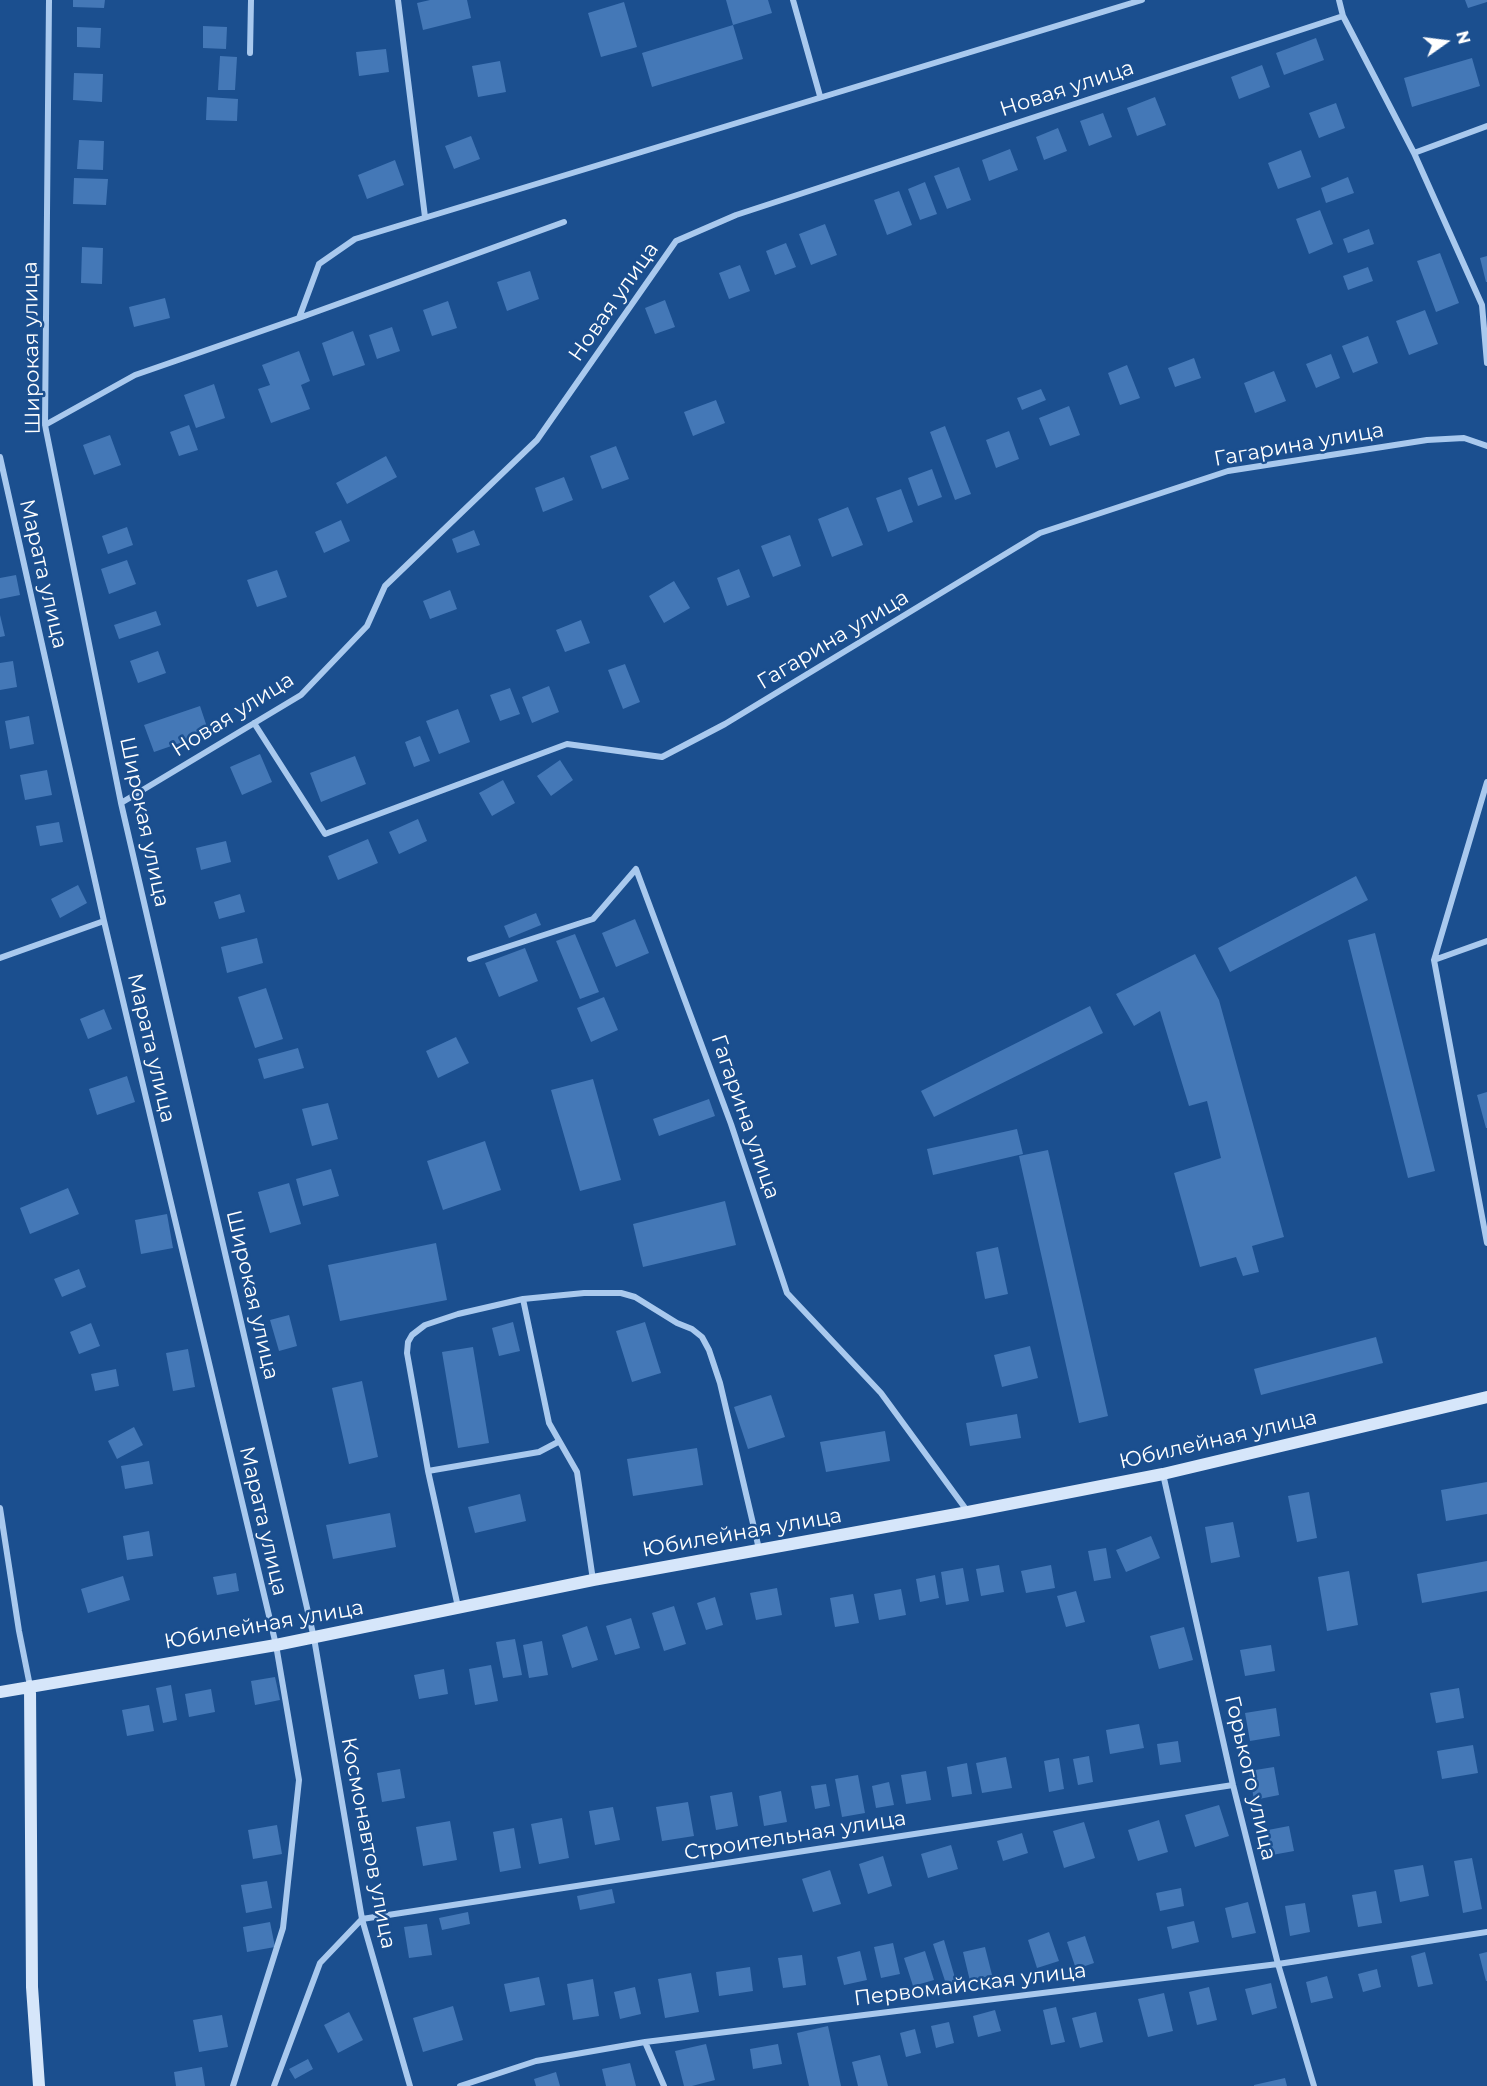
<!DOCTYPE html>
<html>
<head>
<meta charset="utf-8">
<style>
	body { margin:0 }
	#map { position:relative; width:1487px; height:2086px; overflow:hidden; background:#1b4f8f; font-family:Montserrat,sans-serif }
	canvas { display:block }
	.north { position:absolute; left:1415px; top:12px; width:60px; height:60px; -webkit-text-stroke:4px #1b4f8f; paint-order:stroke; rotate:76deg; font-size:16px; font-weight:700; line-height:24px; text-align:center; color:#fff }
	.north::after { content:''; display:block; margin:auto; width:21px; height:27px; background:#fff; clip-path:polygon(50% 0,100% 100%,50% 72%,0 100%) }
</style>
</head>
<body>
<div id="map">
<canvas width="1487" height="2086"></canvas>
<div class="north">N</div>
</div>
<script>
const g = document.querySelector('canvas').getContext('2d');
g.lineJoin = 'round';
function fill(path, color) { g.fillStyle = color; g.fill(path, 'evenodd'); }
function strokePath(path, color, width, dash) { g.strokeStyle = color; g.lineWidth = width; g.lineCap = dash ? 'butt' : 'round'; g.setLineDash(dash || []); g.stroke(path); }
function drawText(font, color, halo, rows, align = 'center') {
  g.font = font + ' Montserrat,sans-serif'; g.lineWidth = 5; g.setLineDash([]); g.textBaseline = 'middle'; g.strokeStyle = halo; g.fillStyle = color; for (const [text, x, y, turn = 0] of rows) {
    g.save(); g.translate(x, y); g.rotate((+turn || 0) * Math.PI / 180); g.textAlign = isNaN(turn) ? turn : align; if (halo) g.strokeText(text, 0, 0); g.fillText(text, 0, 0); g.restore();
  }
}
const building = new Path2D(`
	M73 0H105L104 8 73 7Z
	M430 0H467L471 18 423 30 417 3Z
	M726 0H768L772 13 733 25Z
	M1465 0H1487V2L1468 8Z
	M624 2 637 47 601 57 588 13Z
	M733 25 743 59 652 87 642 53Z
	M203 26 227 27 226 49 203 48Z
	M77 27 101 28 100 48 77 47Z
	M1316 38 1324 60 1284 75 1276 53Z
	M386 49 389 72 359 76 356 52Z
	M220 56 237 57 235 90H218Z
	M1472 58 1480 86 1412 107 1404 78Z
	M500 61 506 92 478 97 472 66Z
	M1262 65 1270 87 1239 99 1231 77Z
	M74 73 103 74 102 102 73 100Z
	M207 97 238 99 237 121 206 120Z
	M1155 97 1166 125 1137 136 1127 108Z
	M1336 103 1345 128 1319 138 1309 113Z
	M1103 113 1112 137 1089 146 1080 121Z
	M1058 128 1067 151 1044 160 1036 137Z
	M471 136 480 159 454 169 445 146Z
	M79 140 104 141 103 170 77 169Z
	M1010 149 1018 170 989 181 982 160Z
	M1301 150 1311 177 1278 189 1268 163Z
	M395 160 404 185 367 199 358 175Z
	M959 167 971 200 947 209 934 176Z
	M1348 177 1354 193 1326 203 1321 188Z
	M74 178 108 179 106 205 73 204Z
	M925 182 937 214 920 220 908 189Z
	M899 191 912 225 887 235 874 200Z
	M1320 210 1333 244 1309 254 1296 219Z
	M825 224 837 255 811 265 799 234Z
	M1369 229 1374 244 1348 253 1343 239Z
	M786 243 796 267 775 275 766 251Z
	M82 247 103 248 102 284 81 283Z
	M1440 253 1459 303 1436 312 1417 261Z
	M1487 256V282H1486L1480 258Z
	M740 265 750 291 729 299 719 273Z
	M1368 267 1373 281 1348 290 1343 276Z
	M530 271 539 299 507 311 497 282Z
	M165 298 170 318 134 327 129 307Z
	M665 300 675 327 655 334 645 308Z
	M448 301 457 328 432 336 423 310Z
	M1425 310 1438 344 1409 355 1396 321Z
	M392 327 400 351 377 359 369 335Z
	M353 331 365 365 333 376 322 343Z
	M1368 336 1378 363 1353 373 1342 346Z
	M299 351 310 381 301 385 310 409 271 423 258 389 270 385 262 365Z
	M1331 354 1340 378 1316 388 1306 364Z
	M1194 358 1201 378 1175 387 1168 368Z
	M1127 365 1140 398 1120 405 1108 373Z
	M1274 371 1286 401 1255 413 1244 383Z
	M214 384 225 418 196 428 184 395Z
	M1041 389 1046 400 1022 410 1017 398Z
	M716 400 725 423 693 436 684 412Z
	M1069 406 1080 435 1050 446 1039 418Z
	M189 425 198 450 179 456 170 432Z
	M945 426 971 494 955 500 930 432Z
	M1009 431 1019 459 996 468 986 440Z
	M110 435 121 465 94 475 83 445Z
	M616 446 629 479 602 489 590 456Z
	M386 456 397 477 347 504 336 483Z
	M932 469 942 497 918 506 908 478Z
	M564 477 573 500 543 512 535 488Z
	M901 489 913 522 888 532 876 498Z
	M848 507 863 545 832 557 818 519Z
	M341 520 350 541 324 553 315 532Z
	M127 527 133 545 108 554 102 536Z
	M474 530 480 545 457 553 452 539Z
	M790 535 801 566 773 577 761 546Z
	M127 560 136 584 109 594 101 569Z
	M739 569 750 597 727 606 717 578Z
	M277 570 287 597 257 607 247 580Z
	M16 575 20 595 0 599V578Z
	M674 581 690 608 664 623 649 596Z
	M450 590 457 609 430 619 423 601Z
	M156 611 161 625 119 639 114 625Z
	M0 615 5 636 0 637Z
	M581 620 590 643 565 652 556 630Z
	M158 651 166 673 138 683 130 661Z
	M13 661 17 687 0 690V663Z
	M625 664 640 702 623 709 608 670Z
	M549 686 559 712 532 723 522 697Z
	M510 688 520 714 500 721 490 695Z
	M200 706 209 733 154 752 144 725Z
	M458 709 470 742 439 754 426 721Z
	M29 716 34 744 10 749 5 721Z
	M420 736 430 761 414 767 405 742Z
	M260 754 272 782 242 795 230 767Z
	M355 756 366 784 321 802 310 773Z
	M560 760 573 780 551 796 537 776Z
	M47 770 52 795 25 800 20 775Z
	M503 780 515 803 492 816 479 793Z
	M418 819 427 841 399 854 389 832Z
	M59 822 63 842 40 846 36 826Z
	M368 839 378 863 338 880 328 856Z
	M226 841 231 862 201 870 196 848Z
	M1356 876 1368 900 1230 972 1218 948Z
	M78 885 87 903 60 918 51 899Z
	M240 894 245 912 219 919 214 902Z
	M536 913 541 925 509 938 504 926Z
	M635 919 649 953 616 967 602 933Z
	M1375 933 1435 1171 1408 1178 1348 940Z
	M575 934 599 992 580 999 556 941Z
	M257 938 263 963 227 973 221 947Z
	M525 948 538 981 499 997 485 963Z
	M1195 954 1219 1000 1284 1237 1252 1246 1259 1272 1243 1276 1236 1257 1200 1267 1174 1173 1221 1158 1207 1101 1189 1106 1160 1011 1134 1026 1116 994Z
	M266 988 283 1039 255 1048 238 997Z
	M604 997 618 1030 591 1042 577 1008Z
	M1090 1006 1103 1033 934 1117 921 1091Z
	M104 1009 112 1029 88 1039 80 1019Z
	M456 1037 469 1063 438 1078 426 1051Z
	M298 1048 304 1068 264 1079 258 1059Z
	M127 1076 135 1102 97 1115 89 1089Z
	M593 1079 621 1180 580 1191 551 1090Z
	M1487 1092V1128H1486L1477 1095Z
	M709 1099 715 1116 659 1136 653 1119Z
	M328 1103 338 1139 312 1146 302 1109Z
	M1017 1129 1023 1154 933 1175 927 1149Z
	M485 1141 501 1190 443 1210 427 1161Z
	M1048 1150 1108 1416 1079 1423 1019 1156Z
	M331 1169 339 1196 303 1206 296 1179Z
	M289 1183 301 1224 270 1233 258 1192Z
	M68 1188 79 1214 30 1234 20 1208Z
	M725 1201 736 1245 643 1267 633 1224Z
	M167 1214 173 1248 141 1254 135 1220Z
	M436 1243 447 1300 340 1321 328 1265Z
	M998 1247 1008 1294 985 1299 976 1252Z
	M79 1269 86 1287 62 1297 54 1279Z
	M289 1315 297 1346 279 1351 270 1320Z
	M513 1322 520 1351 499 1356 492 1328Z
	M645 1322 661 1373 632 1382 616 1331Z
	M91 1323 100 1346 79 1354 70 1332Z
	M1376 1337 1383 1363 1261 1395 1254 1369Z
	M1030 1346 1038 1378 1002 1387 994 1355Z
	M473 1347 489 1443 458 1448 442 1352Z
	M188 1349 195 1387 173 1391 166 1353Z
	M116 1369 119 1386 95 1391 91 1374Z
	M362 1381 378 1457 349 1464 332 1388Z
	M771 1395 785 1437 748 1449 734 1407Z
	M1017 1414 1021 1438 970 1446 966 1423Z
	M134 1427 143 1445 117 1459 108 1441Z
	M885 1431 890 1461 826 1472 820 1442Z
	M697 1448 703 1485 633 1496 627 1459Z
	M149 1461 153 1484 125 1489 121 1466Z
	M1487 1482V1514L1446 1521 1441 1490Z
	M1309 1492 1317 1538 1297 1542 1288 1496Z
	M520 1494 526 1521 475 1533 468 1507Z
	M390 1513 396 1547 333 1559 326 1525Z
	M1233 1522 1240 1557 1211 1563 1205 1527Z
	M149 1531 153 1556 127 1560 123 1536Z
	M1151 1536 1160 1558 1126 1572 1116 1550Z
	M1106 1548 1111 1578 1094 1581 1088 1551Z
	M1487 1561V1591L1422 1603 1417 1574Z
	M999 1565 1004 1592 981 1596 976 1569Z
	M1051 1565 1055 1588 1026 1593 1021 1571Z
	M963 1568 969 1601 946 1605 941 1572Z
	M1349 1571 1358 1625 1327 1631 1318 1577Z
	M236 1573 239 1591 217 1595 213 1577Z
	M935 1575 939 1598 920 1602 916 1579Z
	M123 1576 130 1600 88 1613 81 1589Z
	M777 1588 782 1615 756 1620 750 1593Z
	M901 1589 906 1615 879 1620 874 1594Z
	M1076 1591 1085 1622 1066 1627 1057 1596Z
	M853 1594 859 1623 835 1627 830 1598Z
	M715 1597 723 1625 706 1630 697 1603Z
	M674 1606 686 1644 664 1651 652 1613Z
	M631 1618 640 1648 615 1655 606 1626Z
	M587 1626 598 1660 572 1668 562 1635Z
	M1184 1627 1193 1660 1159 1669 1150 1636Z
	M515 1639 522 1675 503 1678 496 1642Z
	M542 1641 548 1675 529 1678 523 1645Z
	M1271 1645 1275 1671 1245 1676 1240 1650Z
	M491 1665 498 1701 475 1705 469 1669Z
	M444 1669 448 1694 419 1699 414 1675Z
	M275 1677 280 1700 255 1705 251 1681Z
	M171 1685 177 1720 163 1723 156 1688Z
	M1459 1688 1464 1718 1436 1723 1430 1693Z
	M211 1689 215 1712 189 1717 185 1694Z
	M149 1705 154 1731 127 1736 122 1710Z
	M1276 1708 1280 1736 1250 1741 1245 1713Z
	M1139 1724 1144 1748 1110 1754 1106 1730Z
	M1178 1741 1181 1762 1160 1765 1157 1744Z
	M1473 1745 1478 1773 1442 1779 1437 1751Z
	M1089 1756 1093 1782 1078 1785 1073 1759Z
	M1006 1757 1012 1788 982 1793 976 1763Z
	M1059 1758 1064 1789 1049 1792 1044 1761Z
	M967 1763 972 1794 952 1797 947 1767Z
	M1274 1767 1279 1795 1254 1800 1249 1771Z
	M400 1769 405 1798 382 1802 377 1773Z
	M926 1771 931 1800 906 1804 901 1775Z
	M858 1775 865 1813 842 1817 835 1779Z
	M889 1782 894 1805 876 1808 872 1786Z
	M826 1784 830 1806 815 1809 811 1786Z
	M781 1791 787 1822 764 1826 759 1796Z
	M732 1792 738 1826 716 1830 710 1796Z
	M688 1802 694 1836 662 1841 656 1807Z
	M1219 1805 1229 1836 1195 1847 1185 1815Z
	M613 1807 620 1840 595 1845 589 1811Z
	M562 1818 569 1858 539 1864 531 1824Z
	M1159 1820 1168 1852 1138 1861 1128 1830Z
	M450 1821 457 1860 423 1866 416 1827Z
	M1084 1822 1095 1858 1064 1868 1053 1831Z
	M277 1825 282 1854 253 1859 248 1830Z
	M1289 1826 1294 1851 1272 1855 1268 1830Z
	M514 1828 521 1868 500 1872 493 1832Z
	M1022 1833 1028 1853 1003 1861 997 1841Z
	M951 1845 958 1869 928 1878 921 1854Z
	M883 1856 892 1886 868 1894 859 1864Z
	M1472 1858 1482 1909 1463 1913 1454 1861Z
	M1423 1865 1429 1896 1400 1902 1394 1870Z
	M830 1870 841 1904 813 1912 802 1879Z
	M267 1881 272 1908 246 1913 241 1885Z
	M1181 1888 1184 1906 1160 1911 1156 1893Z
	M612 1889 615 1903 580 1910 577 1896Z
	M1376 1891 1382 1923 1358 1927 1352 1895Z
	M1248 1902 1256 1933 1232 1938 1225 1908Z
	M1305 1903 1310 1932 1290 1936 1285 1906Z
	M468 1912 470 1924 442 1930 439 1918Z
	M1194 1921 1199 1942 1172 1949 1167 1927Z
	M270 1922 275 1947 247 1952 243 1927Z
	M427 1924 432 1955 409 1958 404 1927Z
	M1049 1932 1059 1961 1037 1968 1028 1940Z
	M1085 1936 1094 1963 1076 1969 1067 1942Z
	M944 1940 956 1981 946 1984 933 1944Z
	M893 1943 900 1974 881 1978 874 1947Z
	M985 1947 992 1975 970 1981 963 1952Z
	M860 1951 867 1980 844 1985 837 1957Z
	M925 1951 934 1980 913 1986 904 1958Z
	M1425 1952 1433 1984 1418 1987 1411 1956Z
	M1487 1952V1981H1486L1479 1954Z
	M802 1955 806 1985 783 1988 778 1958Z
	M750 1967 753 1991 719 1996 716 1972Z
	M1377 1969 1381 1987 1363 1992 1358 1974Z
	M691 1973 699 2012 665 2018 658 1979Z
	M1327 1976 1333 1998 1311 2003 1306 1982Z
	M539 1977 545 2005 510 2012 504 1984Z
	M593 1979 599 2016 573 2020 567 1984Z
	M1271 1983 1277 2008 1252 2015 1245 1989Z
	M635 1987 641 2014 620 2019 614 1992Z
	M1209 1987 1217 2020 1197 2025 1189 1992Z
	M1164 1993 1173 2031 1148 2037 1138 1999Z
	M453 2006 463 2040 423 2052 413 2018Z
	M1056 2007 1065 2042 1051 2045 1043 2010Z
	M995 2010 1001 2031 978 2037 973 2016Z
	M349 2012 363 2040 338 2053 324 2025Z
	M1096 2012 1103 2042 1080 2048 1072 2018Z
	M222 2015 228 2047 199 2052 193 2020Z
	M949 2022 954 2043 936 2048 931 2026Z
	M828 2026 841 2086H809L797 2033Z
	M915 2029 921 2053 906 2057 900 2033Z
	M706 2044 715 2080 692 2086H684L675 2051Z
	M778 2044 782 2064 753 2069 750 2049Z
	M880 2055 888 2086H858L852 2062Z
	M308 2059 313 2069 295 2079 289 2069Z
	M630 2063 636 2086H606L602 2069Z
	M202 2067 205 2086H176L174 2072Z
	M556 2072 560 2086H536L534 2079Z
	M1285 2078 1287 2086H1254V2085Z`);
const street = new Path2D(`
	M49 0 45 425 121 803 314 1638 362 1919 410 2086
	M398 0 425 217
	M793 0 820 96
	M1339 0 1343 16 1414 153 1482 305 1487 363
	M250 53 251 0
	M1414 153 1487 126
	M299 318 564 222
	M45 425 135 375 299 318 319 264 355 239 1142 0
	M0 457 104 921 276 1645 299 1780 283 1928 233 2086
	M254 723 325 834 567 744 662 757 725 724 1040 533 1228 471 1427 440 1464 438 1487 446
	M1487 782 1434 960 1487 1243
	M121 803 301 695 367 626 385 586 537 440 676 241 736 215 1343 16
	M0 958 104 921
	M470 959 593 919 636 869 731 1124 787 1293 881 1393 968 1512
	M1434 960 1487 941
	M523 1299 549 1423 577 1472 593 1580
	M428 1471 539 1452 558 1442
	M1163 1474 1233 1785 1278 1964 1314 2086
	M0 1508 19 1631 30 1686
	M458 1607 428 1471 407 1353 408 1342 412 1335 425 1325 458 1314 523 1299 584 1293H621L635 1297 677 1323 692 1329 702 1337 709 1350 720 1383 759 1549
	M645 2042 664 2086
	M274 2086 320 1963 362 1919 1233 1785
	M460 2086 536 2061 645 2042 1278 1964 1487 1932`);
const secondary = new Path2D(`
	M30 1686 32 1987 39 2086
	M0 1692 276 1645 593 1580 968 1512 1163 1474 1487 1397`);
const streetNames = [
	["Новая улица",1067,89,-18],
	["Новая улица",614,302,-55],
	["Широкая улица",32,348,-91],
	["Гагарина улица",1299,445,-10],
	["Марата улица",43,574,77],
	["Гагарина улица",833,640,-31],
	["Новая улица",233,715,-32],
	["Широкая улица",144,822,78],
	["Марата улица",151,1048,77],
	["Гагарина улица",745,1117,71],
	["Широкая улица",252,1295,77],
	["Юбилейная улица",1218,1440,-13],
	["Марата улица",263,1521,77],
	["Юбилейная улица",742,1533,-10],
	["Юбилейная улица",264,1625,-10],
	["Горького улица",1250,1778,77],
	["Строительная улица",795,1836,-9],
	["Космонавтов улица",368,1843,79],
	["Первомайская улица",970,1985,-7]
];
fill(building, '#4478b7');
strokePath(street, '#a9c9ee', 6);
strokePath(secondary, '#d6e6fa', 12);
drawText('21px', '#fff', '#1b4f8f', streetNames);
</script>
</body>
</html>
